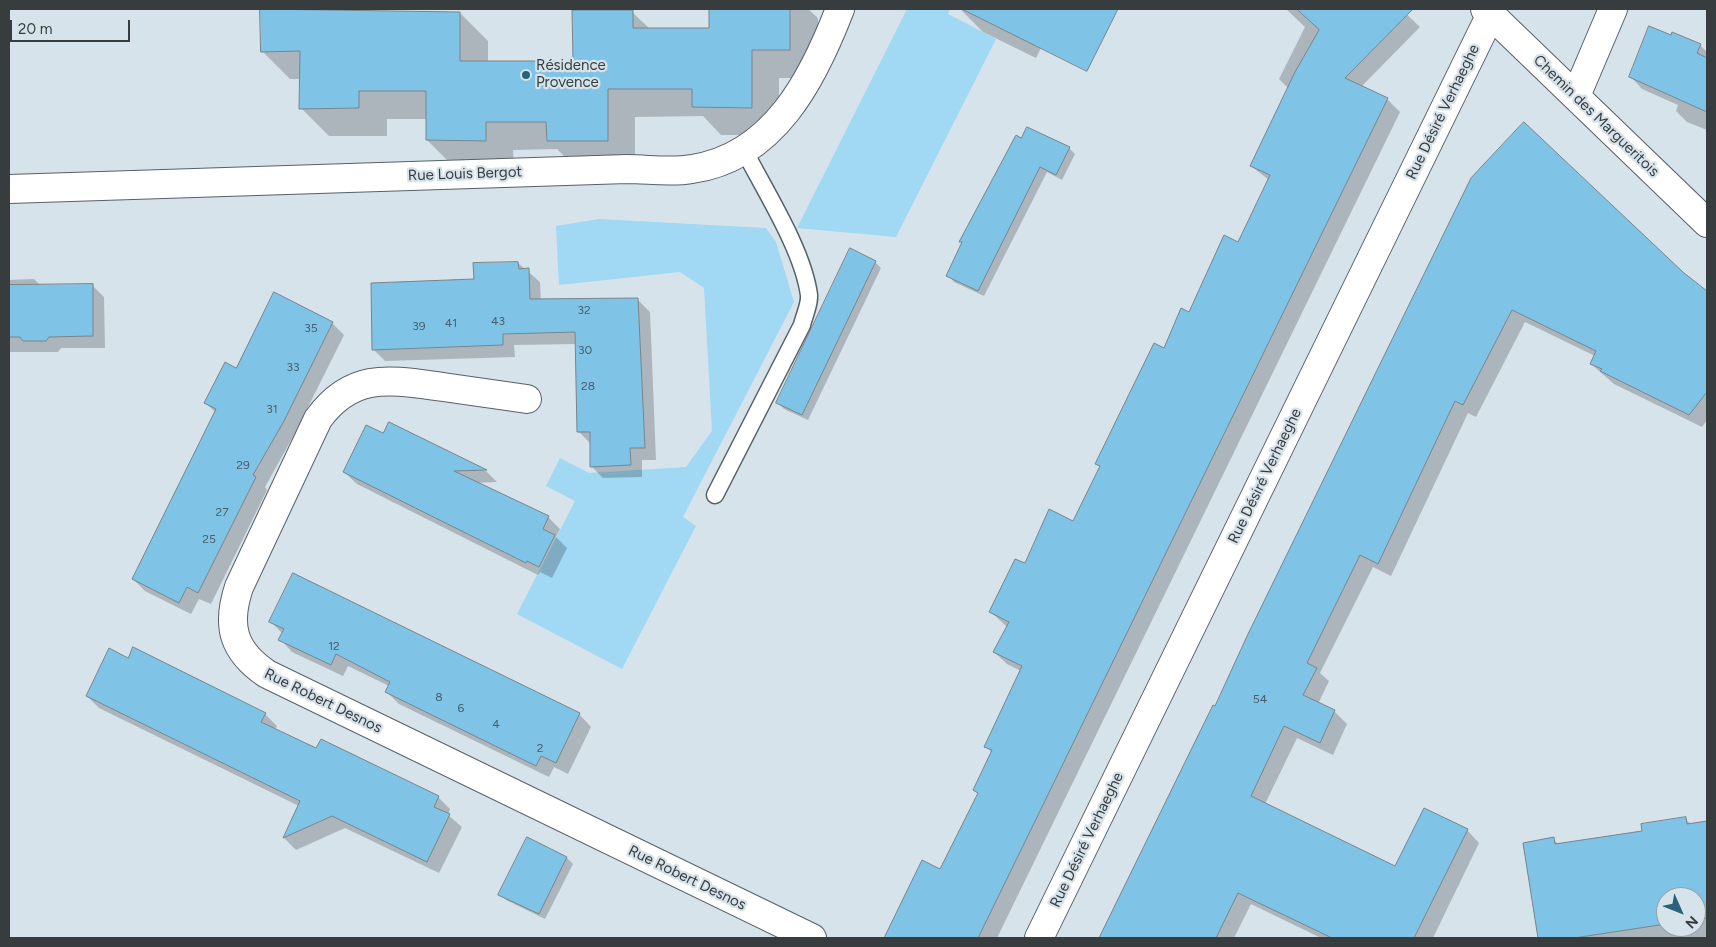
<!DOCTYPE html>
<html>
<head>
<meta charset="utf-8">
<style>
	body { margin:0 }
	#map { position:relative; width:1716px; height:947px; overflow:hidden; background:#d6e3ea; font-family:Figtree,sans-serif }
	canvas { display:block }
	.frame { position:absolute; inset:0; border:10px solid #373c3f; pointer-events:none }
	.north { position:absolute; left:1656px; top:887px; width:50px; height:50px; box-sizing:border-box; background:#d6e3ea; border:1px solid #96a0a6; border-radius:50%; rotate:134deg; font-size:14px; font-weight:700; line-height:20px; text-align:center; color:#373c3f }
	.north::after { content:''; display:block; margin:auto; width:18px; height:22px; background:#2a627c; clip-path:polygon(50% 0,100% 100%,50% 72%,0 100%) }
	.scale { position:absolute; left:10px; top:20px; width:120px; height:22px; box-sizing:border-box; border:2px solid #373c3f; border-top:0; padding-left:6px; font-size:15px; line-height:18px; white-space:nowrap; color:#373c3f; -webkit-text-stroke:4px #d6e3ea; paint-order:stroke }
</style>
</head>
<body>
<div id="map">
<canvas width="1716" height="947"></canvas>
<div class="frame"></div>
<div class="north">N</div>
<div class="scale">20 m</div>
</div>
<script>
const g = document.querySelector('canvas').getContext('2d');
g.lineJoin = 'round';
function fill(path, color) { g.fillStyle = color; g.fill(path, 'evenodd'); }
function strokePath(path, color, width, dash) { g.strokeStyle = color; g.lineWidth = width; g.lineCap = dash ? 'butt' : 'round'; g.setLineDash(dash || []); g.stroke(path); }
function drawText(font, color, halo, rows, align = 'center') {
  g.font = font + ' Figtree,sans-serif'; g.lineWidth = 4.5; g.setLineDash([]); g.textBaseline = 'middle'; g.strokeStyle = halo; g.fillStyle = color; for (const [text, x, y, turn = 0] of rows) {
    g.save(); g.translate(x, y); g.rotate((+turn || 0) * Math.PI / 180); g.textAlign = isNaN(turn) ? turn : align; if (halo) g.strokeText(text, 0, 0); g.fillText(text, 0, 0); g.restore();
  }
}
const green = new Path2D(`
	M907 9H950L948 14 996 39 896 237 797 228Z
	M599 219 766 228 776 242 794 302 683 517 696 526 622 669 517 614 575 501 546 486 560 458 589 473 686 467 712 431 704 288 680 272 559 285 556 226Z`);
const shadow = new Path2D(`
	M262 9H369V13H460L488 41V62H574L632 12 650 29H710V9H808L818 18 817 78H779V135H721L703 116 635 117V169L576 168 557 149 513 150 514 168H455L427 140V119H387V136H329L301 108V79H290L262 51Z
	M960 9H1060L1036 58 983 32Z
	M1286 9H1401L1420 27 1361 87 1387 99 1400 112 997 938H886L922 862 940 871 979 795 974 790 992 753 986 746 1021 671 1007 664 994 652 1007 627 991 612 1025 565 1074 522 1101 468 1096 464 1164 349 1238 244 1269 180 1251 166 1289 89 1279 79 1305 27Z
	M1700 45 1707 52V130L1687 122 1676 111 1678 105 1642 89 1631 77Z
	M1016 137 1069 148 1075 154 1062 180 1047 172 984 296 954 282 948 275 962 244 960 241Z
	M1472 179 1683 274 1707 293V420L1702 427 1614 384 1591 364 1595 356 1525 322 1476 417 1468 413 1391 576 1373 567 1320 673 1329 681 1318 704 1334 711 1347 724 1333 755 1297 738 1265 804 1396 868 1467 830 1479 843 1433 938H1321L1251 904 1234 938H1100L1214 707 1216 708Z
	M875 262 881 268 808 420 784 409 778 403Z
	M518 263 540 282 541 301 638 300 650 312 656 460H642V477L603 478 591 466V444L579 432 577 344 514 345 515 357 385 361 373 349 475 280Z
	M34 279 41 286 92 285 104 297 105 348H61L58 352H9V280Z
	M332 323 344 335 295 433 265 487 267 490 211 604 199 599 191 614 145 591 133 579 216 413 206 403 237 369Z
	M390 423 486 471 497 482 475 483 548 517 560 529 556 537 567 548 552 578 540 572 538 575 357 484 344 472 384 435Z
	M271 622 579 714 591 727 568 774 554 767 549 777 399 704 387 692 389 686 348 666 343 676 292 652 280 639 283 634Z
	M128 660 265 714 277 726 275 730 317 750 438 797 450 809 448 815 462 827 439 873 345 828 296 850 284 838 299 806 99 708 87 696Z
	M1685 819 1691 824 1707 822V938H1539L1525 844 1553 839 1559 845 1643 832ZM1666 897H1696V927H1666Z
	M528 839 567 858 573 864 545 919 506 900 500 894Z`);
const building = new Path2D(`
	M260 9 460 12V61H573L572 10H633V28H709V9H790V50H752V108L692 107V89H608V141H547L546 122H486V141L426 140V91H359V108L299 109 300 51 261 52Z
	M962 9H1118L1087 71Z
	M1297 9H1413L1345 78 1388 98 978 938H884L922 860 940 869 978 793 973 790 992 750 984 747 1022 666 993 652 1009 622 989 612 1015 559 1025 563 1049 509 1073 521 1100 466 1095 464 1154 343 1164 348 1181 308 1189 312 1224 235 1238 242 1270 175 1250 166 1295 72 1319 30Z
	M1649 26 1671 35 1672 32 1701 44 1697 53 1707 58V112L1629 77Z
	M1524 122 1684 273 1707 291V392L1689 415 1600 371 1602 369 1590 364 1596 351 1512 310 1463 405 1455 401 1378 564 1360 555 1307 663 1317 668 1303 695 1335 710 1320 743 1284 726 1251 796 1395 866 1424 808 1468 829 1414 938H1332L1238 893 1216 938H1099L1213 705 1215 706 1248 634 1471 178Z
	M1027 127 1070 147 1056 175 1040 167 978 291 946 276 962 242H959L1016 135 1021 138Z
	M850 248 876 261 802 415 776 403Z
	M518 262 519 269 529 268 530 299 638 298 645 448H630L631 465 590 467V432H577L575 332 503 334V345L372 350 371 283 474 279 473 263Z
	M93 284V336L49 337 46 341H23L20 337H9V285Z
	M274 292 333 322 284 421 253 475 256 477 198 593 187 587 179 603 132 579 216 409 204 403 225 362 236 368Z
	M389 422 487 470 454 471 549 516 543 529 555 535 539 567 527 561 526 563 343 472 366 425 383 433Z
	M293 573 580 713 556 763 541 756 536 766 385 692 390 682 336 654 331 665 278 640 284 629 269 622Z
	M133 647 266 713 261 722 316 748 321 739 439 796 434 807 450 814 427 862 332 816 283 838 300 801 86 696 109 648 128 658Z
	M1686 817 1687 824 1707 821V918L1696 920V897H1666V924L1574 938H1538L1523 843 1554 837 1555 844 1642 831 1641 824Z
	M527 837 567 857 539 914 498 895Z`);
const service = new Path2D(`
	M715 495 802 325C804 316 810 304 809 295 803 250 765 191 744 150`);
const minor = new Path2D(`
	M1485 9 1707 223
	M1576 96 1613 9
	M9 189 627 169C648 169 671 173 692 169 774 157 813 79 840 9
	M527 399C499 395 471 391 443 387 391 380 353 371 318 419L239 587C226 626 233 651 267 674L812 938
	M1039 938 1491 14`);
const markers = [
	[526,75,5,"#2a627c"]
];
const numberNames = [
	["32",584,310],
	["43",498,321],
	["41",451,323],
	["39",419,326],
	["35",311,328],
	["30",585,350],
	["33",293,367],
	["28",588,386],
	["31",272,409],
	["29",243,465],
	["27",222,512],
	["25",209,539],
	["12",334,646],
	["8",439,697],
	["54",1260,699],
	["6",461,708],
	["4",496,724],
	["2",540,748]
];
const poiNames = [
	["Résidence",536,66],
	["Provence",536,83]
];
const streetNames = [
	["Rue Désiré Verhaeghe",1443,112,-64],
	["Chemin des Margueritois",1596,116,44],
	["Rue Louis Bergot",465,174,-2],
	["Rue Désiré Verhaeghe",1265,476,-64],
	["Rue Robert Desnos",323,701,26],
	["Rue Désiré Verhaeghe",1087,840,-64],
	["Rue Robert Desnos",687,878,26]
];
fill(green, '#a1d8f4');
fill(shadow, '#0003');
fill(building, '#7fc4e7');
strokePath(building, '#78848a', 1);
strokePath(service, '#566167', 19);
strokePath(minor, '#566167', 30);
strokePath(service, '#fff', 16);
strokePath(minor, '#fff', 28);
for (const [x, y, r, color] of markers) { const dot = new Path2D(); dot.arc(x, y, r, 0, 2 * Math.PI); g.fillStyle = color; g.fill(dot); strokePath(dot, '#d6e3ea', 2); }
drawText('12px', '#495e69', null, numberNames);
drawText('15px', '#373c3f', '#d6e3ea', poiNames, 'left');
drawText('15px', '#373c3f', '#d6e3ea', streetNames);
</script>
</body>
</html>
